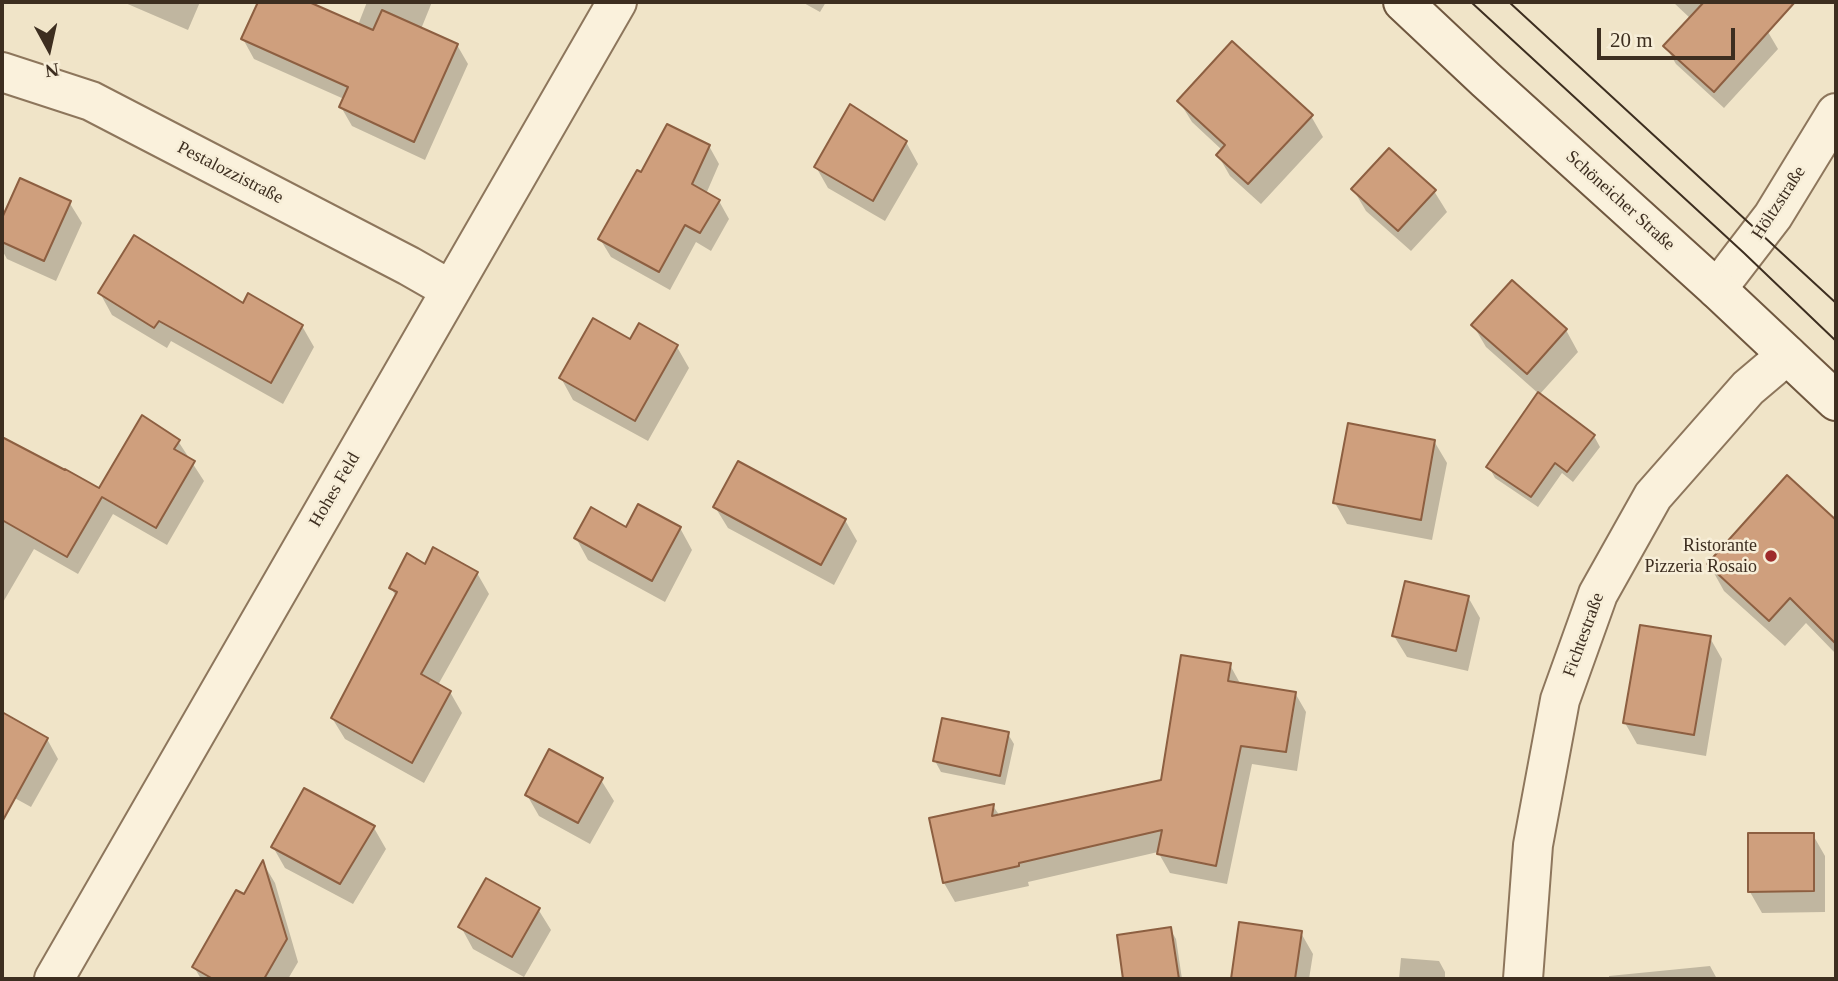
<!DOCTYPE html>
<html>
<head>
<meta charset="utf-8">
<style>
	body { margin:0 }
	#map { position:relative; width:1838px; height:981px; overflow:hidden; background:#f0e4c8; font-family:"Times New Roman",serif }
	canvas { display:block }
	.frame { position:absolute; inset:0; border:4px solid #3d2e20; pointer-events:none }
	.north { position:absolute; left:14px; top:14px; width:70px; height:70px; -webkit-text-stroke:5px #f7eed8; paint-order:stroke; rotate:172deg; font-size:19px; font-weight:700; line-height:28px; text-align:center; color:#3d2e20 }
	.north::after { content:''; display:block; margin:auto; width:24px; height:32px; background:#3d2e20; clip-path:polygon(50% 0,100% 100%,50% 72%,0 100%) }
	.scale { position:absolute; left:1597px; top:28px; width:138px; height:32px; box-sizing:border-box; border:4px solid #3d2e20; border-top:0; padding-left:9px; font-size:21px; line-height:24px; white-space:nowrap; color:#3d2e20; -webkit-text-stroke:5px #f7eed8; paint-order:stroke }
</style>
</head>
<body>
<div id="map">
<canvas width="1838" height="981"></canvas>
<div class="frame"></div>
<div class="north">N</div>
<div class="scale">20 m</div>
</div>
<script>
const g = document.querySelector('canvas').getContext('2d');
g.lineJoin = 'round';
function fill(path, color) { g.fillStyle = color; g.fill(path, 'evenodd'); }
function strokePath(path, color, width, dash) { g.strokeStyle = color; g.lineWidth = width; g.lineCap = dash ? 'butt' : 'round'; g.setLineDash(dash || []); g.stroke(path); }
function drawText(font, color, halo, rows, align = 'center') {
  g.font = font + ' "Times New Roman",serif'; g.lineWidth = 5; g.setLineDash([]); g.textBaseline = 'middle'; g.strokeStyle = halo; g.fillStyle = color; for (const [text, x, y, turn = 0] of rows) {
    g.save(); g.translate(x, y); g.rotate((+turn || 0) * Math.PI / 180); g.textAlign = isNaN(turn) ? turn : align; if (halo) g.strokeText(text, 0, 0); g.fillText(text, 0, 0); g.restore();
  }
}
const shadow = new Path2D(`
	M123 2H200L188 30Z
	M260 2H305L358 25 367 2H432L421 29 457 45 468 64 425 160 352 126 341 107 344 99 254 59 243 39Z
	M802 2H826L820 12Z
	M1673 2H1735L1768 32 1778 49 1724 108 1676 64 1666 47 1691 19Z
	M1179 101 1311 116 1323 137 1261 204 1230 176 1218 155 1222 150 1192 122Z
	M906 142 918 164 885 221 828 188 816 167Z
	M709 146 719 164 706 194 719 201 729 219 711 251 696 242 670 290 611 257 600 239 642 175Z
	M21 180 69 202 82 223 56 281 7 259 2 250V223Z
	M1353 189 1434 191 1447 212 1411 251 1366 211Z
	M100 293 244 305 302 326 314 347 283 404 171 341 167 348 112 315Z
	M1473 325 1566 330 1578 352 1539 395 1594 436 1600 447 1573 482 1562 473 1538 507 1495 478 1489 467 1539 394 1486 347Z
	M631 341 677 347 689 368 648 441 573 400 561 378Z
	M178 441 204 481 167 545 113 514 78 574 34 549 2 604V454L9 443 99 491Z
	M1434 441 1447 463 1432 540 1347 524 1335 503Z
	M1787 478 1836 523V654L1806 623 1785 646 1724 591 1709 564Z
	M715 507 845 520 857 541 834 585 728 528Z
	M680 528 692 550 665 602 588 560 576 538 626 529Z
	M426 566 477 573 489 594 438 685 450 692 462 713 424 783 345 739 332 718 397 598 391 588Z
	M1468 597 1480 618 1468 671 1407 657 1394 636Z
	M1710 638 1722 659 1706 756 1637 744 1625 723Z
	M1230 665 1241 685 1295 693 1306 712 1297 771 1252 764 1227 884 1170 873 1158 852 1028 882 1029 886 955 902 944 883 931 819 993 806 1000 816 1162 781Z
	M2 714 47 739 58 759 31 807 11 796 2 813Z
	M1008 734 1014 744 1005 785 941 772 935 761Z
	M601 780 614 801 590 844 539 816 527 795Z
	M374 828 386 849 353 904 285 868 273 847Z
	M1813 835 1825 856V912L1762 913 1750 892Z
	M263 863 275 883 298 962 288 979H201L194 967 244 897Z
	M538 909 551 930 524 977 473 949 461 927Z
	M1241 924 1301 933 1313 954 1309 979H1233Z
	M1170 929 1176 939 1182 979H1125L1119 936Z
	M1401 958 1439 961 1445 972V979H1399Z
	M1710 966 1717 979H1609V976Z`);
const building = new Path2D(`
	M258 2H309L373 30 382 10 458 44 414 142 339 107 348 87 241 39Z
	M1704 2H1795L1714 92 1663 46Z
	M1232 41 1313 115 1248 184 1216 155 1225 145 1177 101Z
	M850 104 907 141 873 201 814 167Z
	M667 124 710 145 692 184 720 200 700 233 685 225 659 272 598 239 637 170 641 172Z
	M1389 148 1436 190 1398 231 1351 189Z
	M20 178 71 201 44 261 2 242V218Z
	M134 235 243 303 248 293 303 325 271 383 159 321 154 328 98 293Z
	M1512 280 1567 329 1527 374 1471 325Z
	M593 318 630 339 639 323 678 345 635 421 559 378Z
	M1538 392 1595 435 1567 472 1555 463 1531 497 1486 467Z
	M142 415 180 440 174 449 195 461 156 528 102 497 67 557 2 520V437L65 470V469L99 488Z
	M1348 423 1435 440 1421 520 1333 503Z
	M738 461 846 519 821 565 713 507Z
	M1787 475 1836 520V644L1790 598 1769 621 1707 564Z
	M638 504 681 527 652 581 574 538 591 507 626 527Z
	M433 547 478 572 421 674 451 691 412 763 331 718 397 592 389 588 407 553 425 564Z
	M1405 581 1469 596 1456 651 1392 636Z
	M1640 625 1711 636 1694 735 1623 723Z
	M1181 655 1231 663 1228 681 1296 692 1286 752 1241 746 1216 866 1157 854 1162 830 1019 863V866L943 883 929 818 994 804 992 816 1161 780Z
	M2 712 48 738 2 822Z
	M942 718 1009 732 1000 776 933 761Z
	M549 749 603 778 578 823 525 795Z
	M304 788 375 826 340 884 271 847Z
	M1748 833H1814V891L1748 892Z
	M263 860 287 939 264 979H213L192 967 236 890 244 894Z
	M486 878 540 908 512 957 458 927Z
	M1239 922 1302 931 1295 979H1231Z
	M1171 927 1179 979H1123L1117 935Z`);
const street = new Path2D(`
	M2 72 91 101 409 266 451 290
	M1717 289 1773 216 1836 113
	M54 979 617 2
	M1523 979 1533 845 1560 700 1598 594 1653 496 1748 388 1787 355`);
const secondary = new Path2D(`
	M1403 2 1486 80 1717 289 1836 401`);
const tram = new Path2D(`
	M1471 2 1744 253 1836 341
	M1509 2 1836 303`);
const markers = [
	[1771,556,7,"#9e2a2b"]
];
const streetNames = [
	["Pestalozzistraße",230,173,27],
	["Schöneicher Straße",1620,201,42],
	["Höltzstraße",1779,203,-57],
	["Hohes Feld",335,490,-60],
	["Fichtestraße",1584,635,-70]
];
const poiNames = [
	["Ristorante",1757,546],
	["Pizzeria Rosaio",1757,567]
];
fill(shadow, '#0003');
fill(building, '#cf9f7d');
strokePath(building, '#8d5f41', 2);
strokePath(street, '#8d765c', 42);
strokePath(secondary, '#6f573f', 42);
strokePath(street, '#faf1dc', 38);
strokePath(secondary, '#faf1dc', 38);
strokePath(tram, '#3d2e20', 2);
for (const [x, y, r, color] of markers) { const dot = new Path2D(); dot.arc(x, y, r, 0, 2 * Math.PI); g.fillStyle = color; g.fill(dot); strokePath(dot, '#f7eed8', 2.5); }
drawText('18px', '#3d2e20', '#f7eed8', streetNames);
drawText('18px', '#3d2e20', '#f7eed8', poiNames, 'right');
</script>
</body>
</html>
